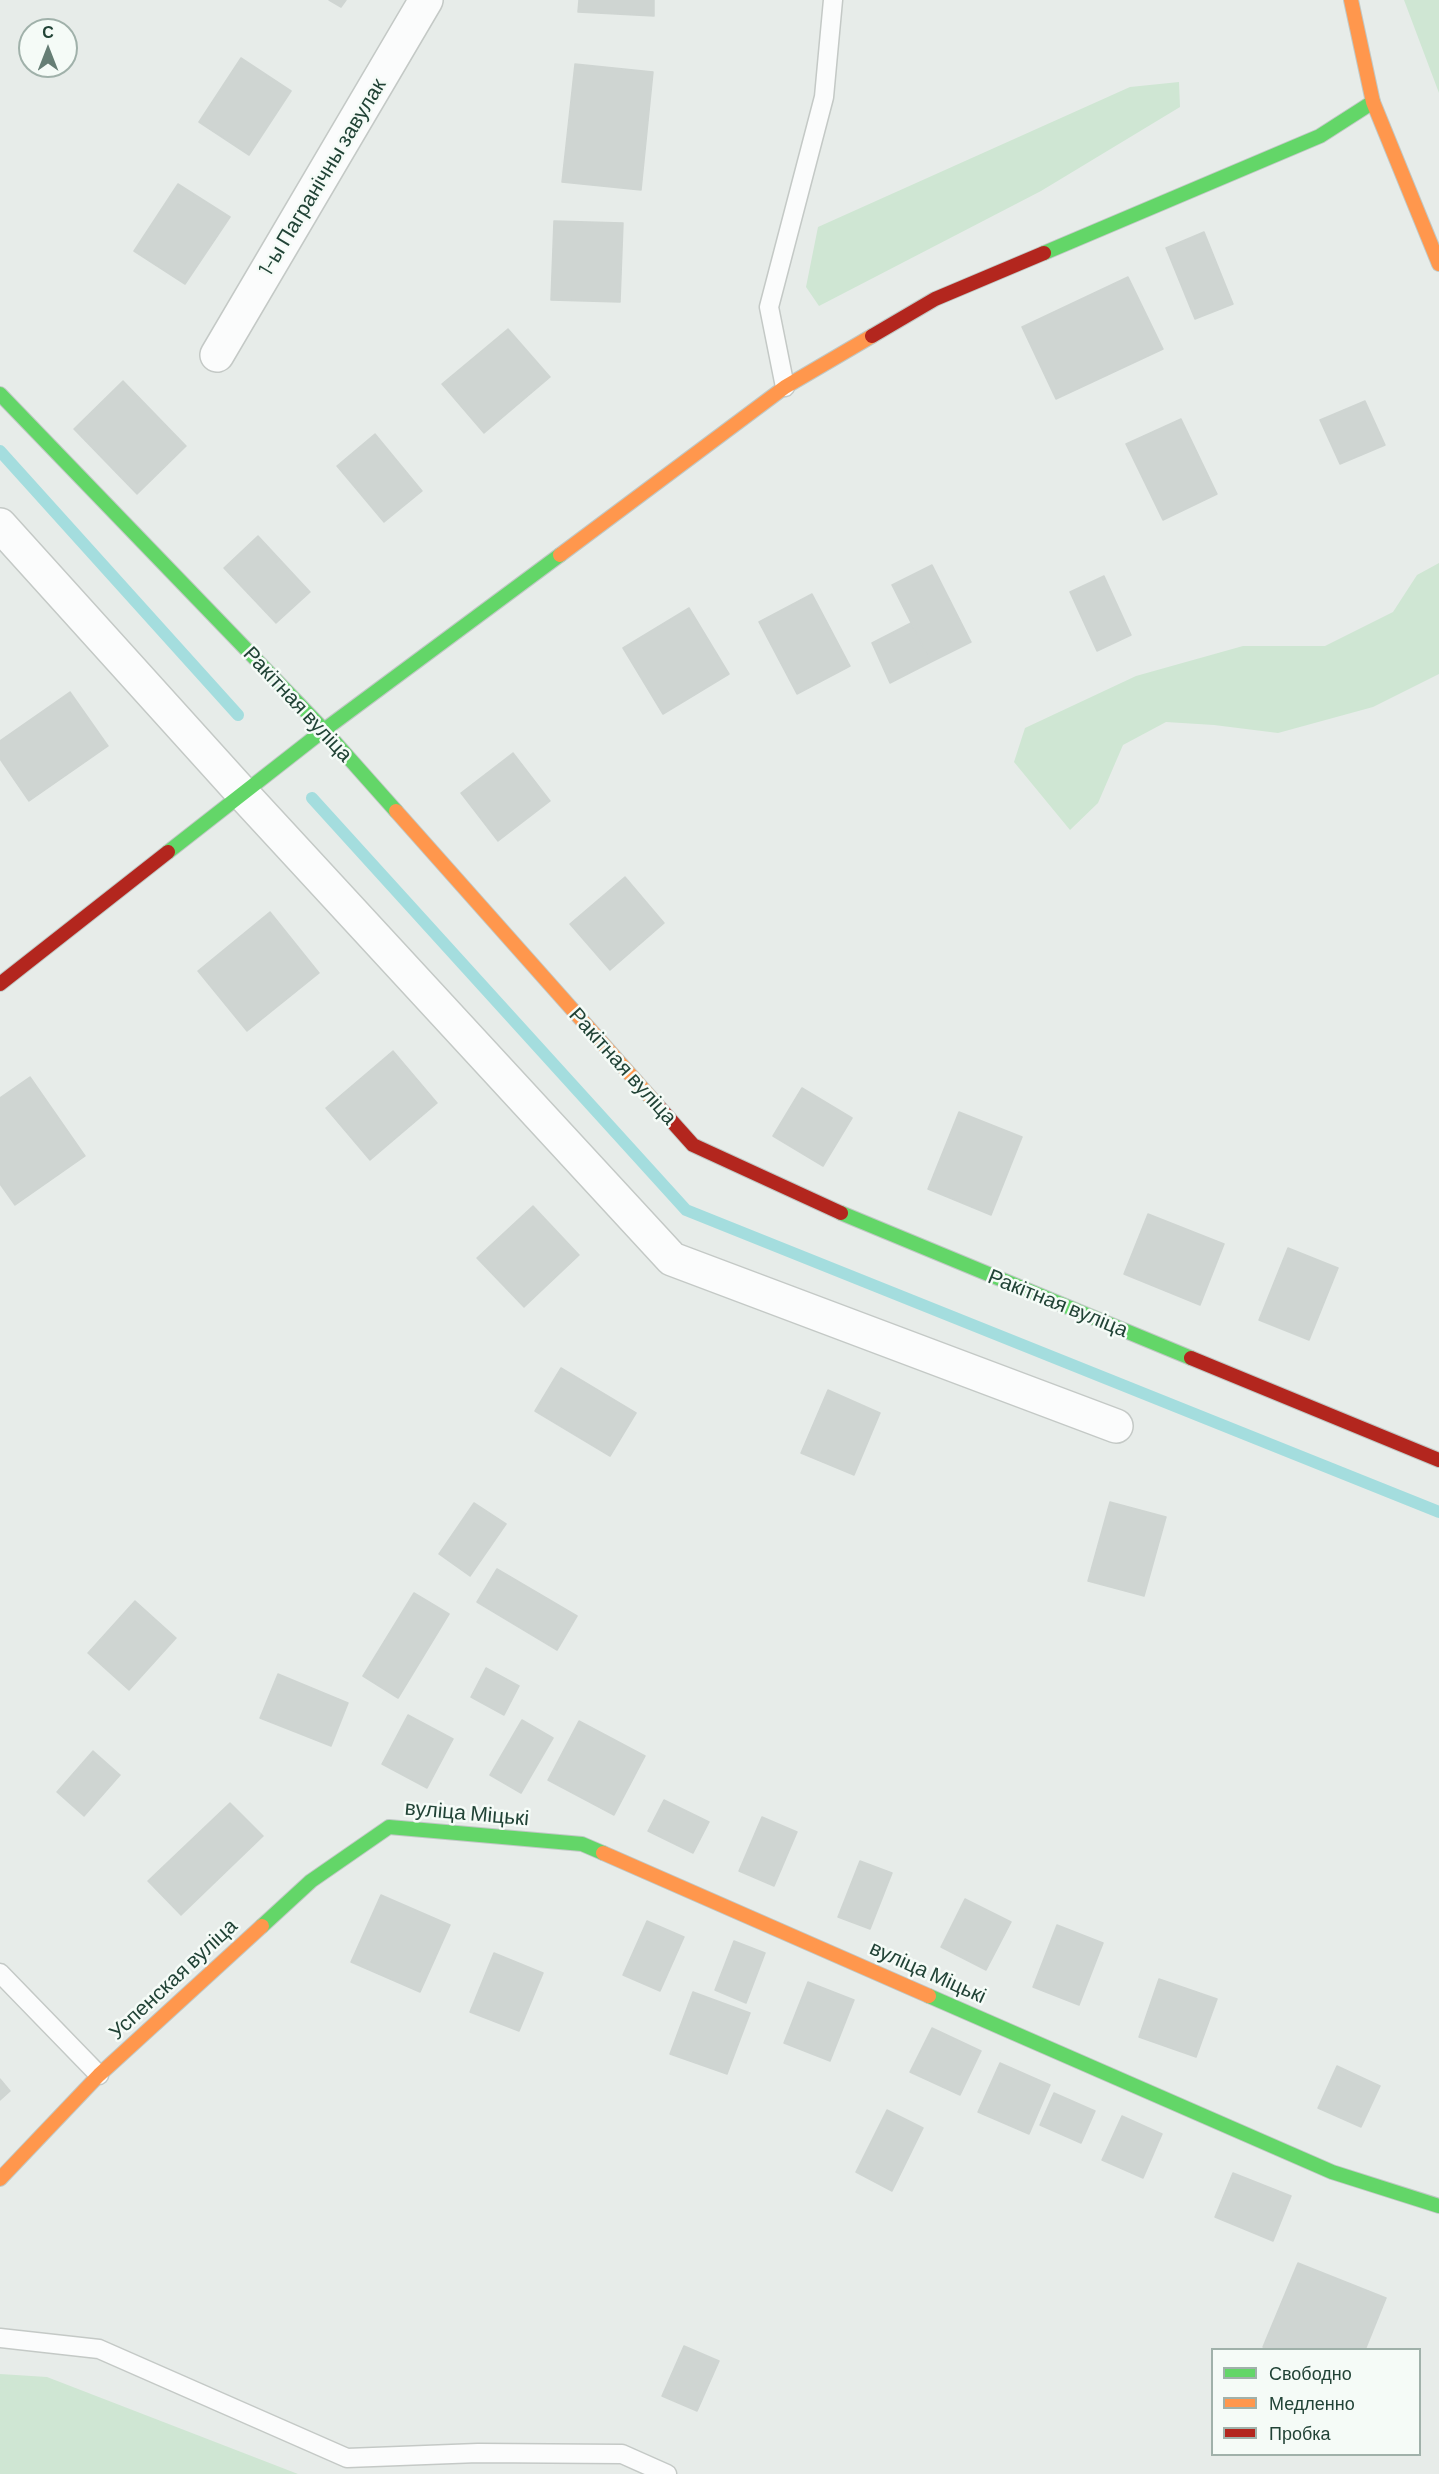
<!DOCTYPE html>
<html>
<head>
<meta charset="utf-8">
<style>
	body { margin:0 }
	#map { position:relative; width:1439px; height:2474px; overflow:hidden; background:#e7ece9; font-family:Barlow,sans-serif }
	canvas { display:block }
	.legend { position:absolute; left:1211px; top:2348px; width:210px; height:108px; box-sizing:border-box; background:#f5fbf7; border:2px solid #a0b1aa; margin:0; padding:8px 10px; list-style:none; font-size:18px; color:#214336 }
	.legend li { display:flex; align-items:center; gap:12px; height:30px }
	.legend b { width:30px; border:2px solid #a0b1aa }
	.north { position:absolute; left:18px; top:18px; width:60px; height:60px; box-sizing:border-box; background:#f5fbf7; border:2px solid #a0b1aa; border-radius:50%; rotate:0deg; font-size:16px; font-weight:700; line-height:24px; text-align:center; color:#214336 }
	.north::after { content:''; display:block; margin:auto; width:21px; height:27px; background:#667e75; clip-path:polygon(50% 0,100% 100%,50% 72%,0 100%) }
</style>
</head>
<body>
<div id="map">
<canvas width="1439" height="2474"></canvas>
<ul class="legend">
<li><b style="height:8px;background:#63d668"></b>Свободно</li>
<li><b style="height:8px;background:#ff974d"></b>Медленно</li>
<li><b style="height:8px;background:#b3261e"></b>Пробка</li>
</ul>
<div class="north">С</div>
</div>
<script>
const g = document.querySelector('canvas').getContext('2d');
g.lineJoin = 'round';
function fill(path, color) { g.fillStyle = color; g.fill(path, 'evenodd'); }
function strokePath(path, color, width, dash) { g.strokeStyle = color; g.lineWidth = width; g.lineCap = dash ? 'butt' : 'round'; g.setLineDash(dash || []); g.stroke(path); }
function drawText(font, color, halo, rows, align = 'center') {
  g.font = font + ' Barlow,sans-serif'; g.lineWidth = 5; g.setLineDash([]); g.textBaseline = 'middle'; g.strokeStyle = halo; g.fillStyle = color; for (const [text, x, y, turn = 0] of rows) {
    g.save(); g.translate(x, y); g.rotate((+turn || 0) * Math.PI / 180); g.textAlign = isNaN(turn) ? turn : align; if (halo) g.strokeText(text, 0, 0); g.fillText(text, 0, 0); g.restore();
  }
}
const green = new Path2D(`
	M1404 0H1439V93Z
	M1179 82 1180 107 1041 191 819 306 806 287 818 227 1130 87Z
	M1439 563V674L1373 707 1278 733 1214 725 1166 722 1123 745 1098 803 1070 830 1014 762 1025 728 1136 676 1243 646H1325L1393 612 1417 575Z
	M0 2374 47 2377 298 2474H0Z`);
const stream = new Path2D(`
	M0 451 238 715
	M312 798 686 1210 1439 1512`);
const building = new Path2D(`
	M329 0H346L341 7Z
	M579 0H654V16L578 12Z
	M241 58 291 91 249 155 199 122Z
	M575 64 653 72 641 190 562 182Z
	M178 184 230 217 185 284 134 251Z
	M554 221 623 223 620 302 551 300Z
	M1204 232 1233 304 1195 319 1166 248Z
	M1128 277 1163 349 1056 399 1022 327Z
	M508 329 550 377 484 433 442 384Z
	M123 381 186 446 137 494 74 429Z
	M1365 401 1385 445 1340 464 1320 420Z
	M1181 419 1217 494 1163 520 1126 444Z
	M375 434 422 491 384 522 337 466Z
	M258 536 310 592 276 623 224 568Z
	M932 565 971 642 931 662 892 585Z
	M1104 576 1131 635 1097 651 1070 592Z
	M812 594 850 666 797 694 759 622Z
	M689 608 729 674 663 714 623 648Z
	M911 623 931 662 890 683 872 643Z
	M70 692 108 746 29 801 0 759V741Z
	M513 753 550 801 498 841 461 793Z
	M625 877 664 923 610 970 570 924Z
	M270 912 319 973 247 1031 198 971Z
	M393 1051 437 1103 370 1160 326 1108Z
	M30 1077 85 1156 15 1205 0 1184V1098Z
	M802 1088 852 1118 823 1166 773 1136Z
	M959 1112 1022 1137 991 1215 928 1189Z
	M533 1206 579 1255 524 1307 477 1258Z
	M1148 1214 1224 1244 1200 1305 1124 1274Z
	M1288 1248 1338 1268 1309 1340 1259 1320Z
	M561 1368 636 1413 610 1456 535 1411Z
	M828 1390 880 1413 854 1475 801 1453Z
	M1110 1502 1166 1517 1144 1596 1088 1581Z
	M474 1503 506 1524 470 1576 439 1554Z
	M497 1569 577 1616 557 1650 477 1602Z
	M414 1593 449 1614 398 1698 363 1676Z
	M135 1601 176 1638 129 1690 88 1653Z
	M486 1668 519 1686 504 1715 471 1697Z
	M278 1674 348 1703 331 1746 260 1718Z
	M408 1715 453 1739 427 1788 382 1764Z
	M522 1720 553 1738 521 1793 490 1775Z
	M579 1721 645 1756 614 1815 548 1780Z
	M93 1751 120 1775 84 1816 57 1792Z
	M664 1800 709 1822 693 1853 648 1831Z
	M230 1803 263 1836 181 1915 148 1881Z
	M762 1817 797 1832 774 1886 739 1871Z
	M860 1861 892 1873 870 1929 838 1917Z
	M381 1895 450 1925 420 1992 351 1962Z
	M965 1899 1011 1922 986 1970 941 1947Z
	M647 1921 684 1937 660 1991 623 1975Z
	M1057 1925 1103 1943 1079 2005 1033 1987Z
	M734 1941 765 1953 746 2003 715 1990Z
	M494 1953 543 1973 519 2031 470 2012Z
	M1159 1979 1217 1999 1196 2057 1139 2037Z
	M808 1982 854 2000 830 2061 784 2043Z
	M693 1992 750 2013 727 2074 670 2054Z
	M932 2028 981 2051 960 2095 910 2072Z
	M1000 2063 1050 2085 1029 2134 978 2112Z
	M1337 2066 1380 2086 1361 2127 1318 2108Z
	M0 2079 10 2091 0 2100Z
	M1054 2093 1095 2111 1081 2143 1040 2125Z
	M887 2110 923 2128 892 2191 856 2172Z
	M1122 2116 1162 2134 1143 2178 1102 2160Z
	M1233 2173 1291 2196 1273 2241 1215 2217Z
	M1298 2263 1386 2298 1365 2350H1269L1263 2347Z
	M684 2346 719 2361 697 2411 662 2396Z`);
const lane = new Path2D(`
	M785 387 769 307 824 97 833 0
	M0 1973 99 2075
	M0 2338 99 2349 347 2458 478 2453 622 2454 667 2474`);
const street = new Path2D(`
	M217 355 426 0
	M0 525 243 794 672 1259 1116 1426`);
const fast = new Path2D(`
	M1044 253 1320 136 1373 102
	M0 394 324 730 396 811
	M168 852 324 730 560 555
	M841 1213 1191 1358
	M262 1926 311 1881 389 1827 582 1844 603 1853
	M929 1996 1332 2172 1439 2206`);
const slow = new Path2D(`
	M1351 0 1373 102 1439 264
	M560 555 785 387 872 336
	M396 811 659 1107
	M603 1853 929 1996
	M0 2179 99 2075 262 1926`);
const jam = new Path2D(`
	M872 336 935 299 1044 253
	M0 984 168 852
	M659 1107 693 1145 841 1213
	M1191 1358 1439 1460`);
const streetNames = [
	["1-ы Пагранічны завулак",322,177,-59],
	["Ракітная вуліца",298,704,47],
	["Ракітная вуліца",623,1066,48],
	["Ракітная вуліца",1058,1303,22],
	["вуліца Міцькі",467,1813,5],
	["вуліца Міцькі",928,1972,24],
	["Успенская вуліца",173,1979,-43]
];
fill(green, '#cfe6d3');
strokePath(stream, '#a4ddde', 12);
fill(building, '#cfd5d2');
strokePath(building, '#cfd5d2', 1.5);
strokePath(lane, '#c4c9c6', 21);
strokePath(street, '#c4c9c6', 36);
strokePath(fast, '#c0c8c5', 16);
strokePath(slow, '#c0c8c5', 16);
strokePath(jam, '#c0c8c5', 16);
strokePath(lane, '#fbfcfc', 18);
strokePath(street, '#fbfcfc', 33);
strokePath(fast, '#63d668', 14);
strokePath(slow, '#ff974d', 14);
strokePath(jam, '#b3261e', 14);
drawText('21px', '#214336', '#f5fbf7', streetNames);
</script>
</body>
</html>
